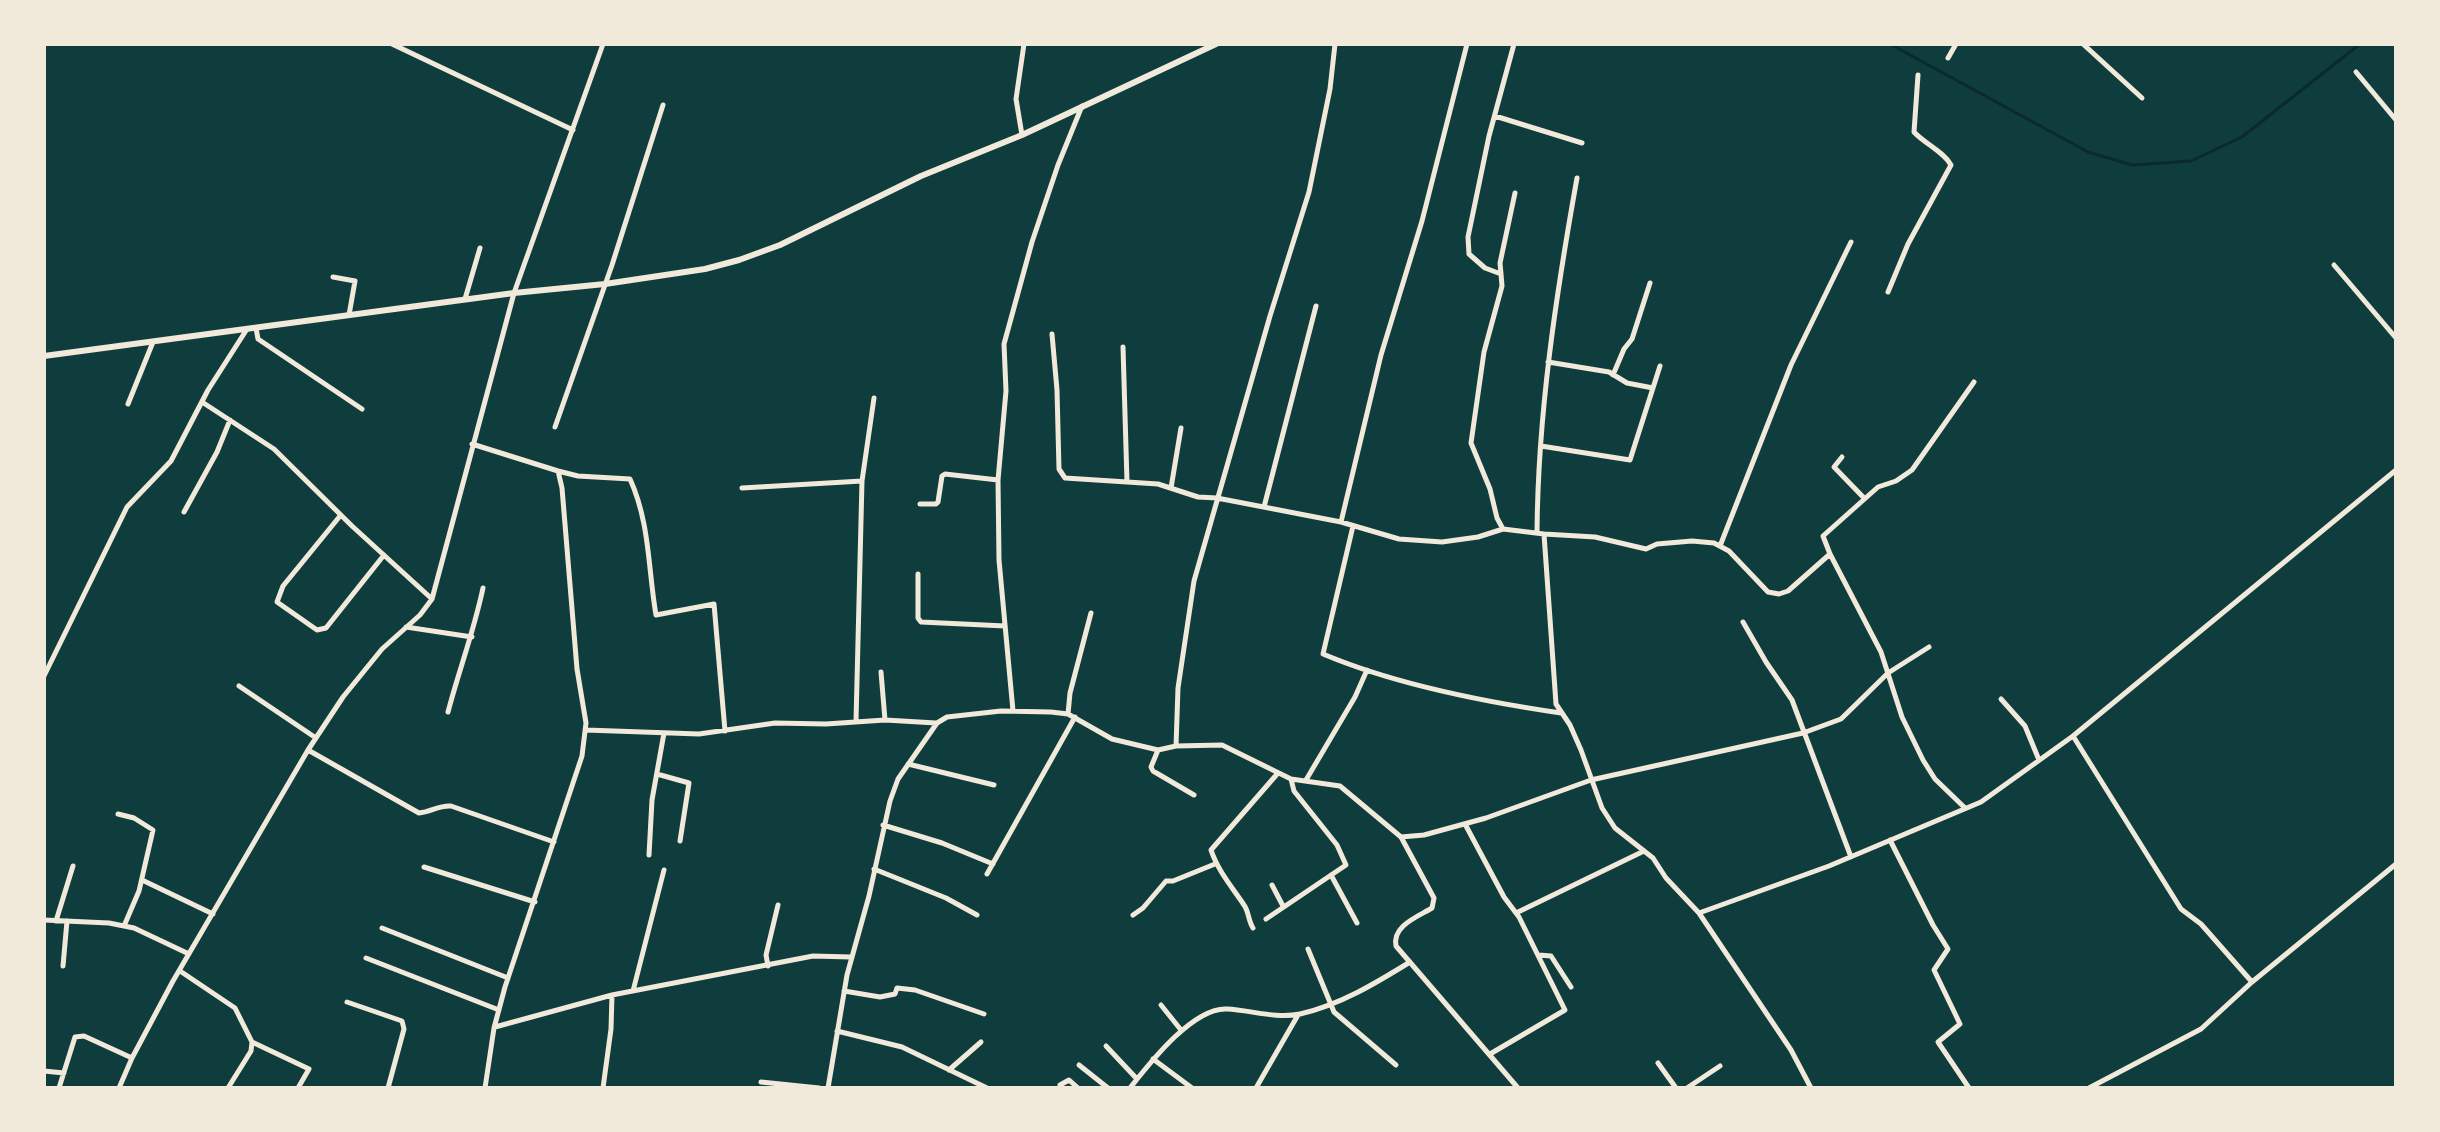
<!DOCTYPE html>
<html>
<head>
<meta charset="utf-8">
<style>
	body { margin:0 }
	#map { position:relative; width:2440px; height:1132px; overflow:hidden; background:#0f3d3e; font-family:"PT Sans",sans-serif }
	canvas { display:block }
	.frame { position:absolute; inset:0; border:46px solid #f1e9da; pointer-events:none }
</style>
</head>
<body>
<div id="map">
<canvas width="2440" height="1132"></canvas>
<div class="frame"></div>
</div>
<script>
const g = document.querySelector('canvas').getContext('2d');
g.lineJoin = 'round';
function strokePath(path, color, width, dash) { g.strokeStyle = color; g.lineWidth = width; g.lineCap = dash ? 'butt' : 'round'; g.setLineDash(dash || []); g.stroke(path); }
const stream = new Path2D(`
	M1890 44 2088 152 2132 165 2191 161 2242 137 2360 44`);
const minor = new Path2D(`
	M392 44 573 130
	M1514 44 1489 136 1468 237 1469 254 1485 268 1501 274 1502 286 1484 352 1471 443 1490 489 1497 518 1503 529 1544 534 1556 704 1570 725 1581 750 1602 808 1615 828 1653 858 1666 878 1699 913 1791 1050 1811 1088
	M2083 44 2142 98
	M1948 58 1956 44
	M2356 72 2396 120
	M1495 116 1582 143
	M1022 135 1016 99 1024 44
	M2334 265 2396 338
	M1501 274 1500 263 1515 193
	M333 277 355 281 349 315
	M1888 292 1908 244 1951 165C1944 152 1925 144 1914 132L1918 75
	M465 299 480 248
	M256 328 258 339 362 409
	M1052 334 1057 390 1059 469 1065 478 1158 484 1198 497 1217 498 1341 522 1399 539 1442 542 1478 537 1503 529
	M1123 347 1127 482
	M1548 362 1609 372 1627 383 1653 388
	M1613 375 1624 349 1632 339 1650 283
	M202 402 274 449 352 526 432 599
	M128 404 153 342
	M555 427 612 265 663 105
	M472 444 558 471 562 488 577 669 586 723 582 756 505 987 494 1028 485 1088
	M1541 446 1630 460 1660 366
	M1842 457 1834 467 1864 498
	M558 471 578 476 630 479C650 523 648 569 656 615L714 604 725 731
	M742 488 862 481
	M1171 488 1181 428
	M920 504H936L938 502 942 476 945 474 998 480
	M1264 507 1316 306
	M184 512 217 452 230 420
	M340 516 283 586 277 602 317 630 326 628 384 555
	M1341 522 1381 355 1422 221 1467 44
	M1353 526 1323 654C1394 684 1485 702 1561 713
	M1537 532C1538 413 1556 295 1577 178
	M1544 534 1595 537 1646 549 1657 544 1692 541 1714 543 1729 551 1768 592 1779 594 1788 591 1830 554 1881 652 1902 717 1923 760 1935 779 1965 808
	M1720 546 1791 365 1851 242
	M1830 554 1823 536 1878 487 1896 481 1912 470 1974 382
	M918 574V618L921 622 1005 626
	M1743 622 1766 662 1792 700 1851 857
	M406 627 472 637
	M881 672 885 720
	M44 676 127 507 171 461 208 390 247 329
	M239 686 316 738
	M2001 699 2025 726 2039 760
	M1013 711 999 560 998 480 1006 391 1004 344 1032 242 1058 165 1082 106
	M448 712C459 670 474 631 483 588
	M1068 714 1070 693 1091 613
	M856 721 862 481 874 398
	M586 730 699 734 775 723 826 724 885 720 936 723
	M2073 736 2181 909 2201 924 2252 982
	M1176 746 1178 688 1194 581 1270 316 1309 192 1330 89 1335 44
	M308 750 419 813C431 812 439 805 451 806L554 842
	M1158 750 1151 767 1153 771 1194 795
	M908 764 994 785
	M657 774 689 783 680 841
	M1306 780 1355 697 1367 670
	M118 814 134 818 153 830 139 891 124 926
	M1465 824 1504 897 1519 917 1565 1010 1490 1054
	M883 825 942 843 993 864
	M1401 837 1434 898 1432 908C1417 917 1392 926 1396 946L1518 1088
	M1890 840 1933 925 1948 949 1934 970 1960 1024 1938 1042 1969 1088
	M649 855 652 800 664 733
	M424 867 535 902
	M874 869 946 898 977 915
	M987 874 1075 717
	M1331 875 1357 923
	M142 880 213 914
	M1272 885 1283 906
	M1516 913 1644 851
	M1699 913 1829 866 1981 802 2073 736 2396 470
	M1133 915 1143 908 1166 881H1173L1215 864
	M1266 919 1346 865 1337 845 1294 791 1291 779
	M44 920 109 923 134 928 189 954
	M56 921 73 866
	M382 928 508 978
	M1253 928C1248 920 1249 912 1244 905 1232 887 1218 871 1211 850L1278 773
	M1308 949 1334 1012 1396 1065
	M1539 955 1551 956 1571 987
	M366 958 499 1010
	M63 966 67 921
	M768 966 766 955 778 905
	M180 971 235 1008 252 1042 251 1051 228 1088
	M633 991 664 870
	M844 991 880 997 895 994 897 988 915 990 984 1014
	M347 1002 402 1021 404 1029 388 1088
	M1161 1005 1181 1030
	M495 1027 612 995 813 956 851 957
	M837 1031 902 1047 987 1088
	M252 1042 309 1069 298 1088
	M1106 1046 1137 1079
	M1153 1059 1192 1088
	M1658 1063 1676 1088
	M1079 1065 1108 1088
	M949 1070 981 1042
	M44 1071 64 1073
	M761 1082 819 1088
	M1060 1085 1069 1080 1078 1088
	M59 1088 75 1037 84 1036 132 1058
	M119 1088 132 1058 173 981 308 750 343 697 382 649 420 615 432 599 514 293 603 44
	M603 1088 611 1029 612 995
	M828 1088 847 975 869 896 890 801 898 779 937 723 947 717 1001 711 1051 712 1068 714 1112 739 1158 750 1176 746 1222 745 1291 779 1340 786 1401 837 1424 835 1486 818 1591 780 1803 733 1841 719 1888 673 1929 647
	M1130 1088C1149 1064 1193 1007 1227 1009 1250 1010 1276 1019 1300 1014 1340 1005 1376 983 1410 962
	M1256 1088 1298 1015
	M1687 1088 1720 1066
	M2089 1088 2201 1029 2252 982 2396 864`);
const secondary = new Path2D(`
	M44 356 514 293 605 284 705 269 739 260 780 245 921 176 1022 135 1216 44`);
strokePath(stream, '#0a2a2b', 3);
strokePath(minor, '#f1e9da', 5);
strokePath(secondary, '#f1e9da', 6);
</script>
</body>
</html>
